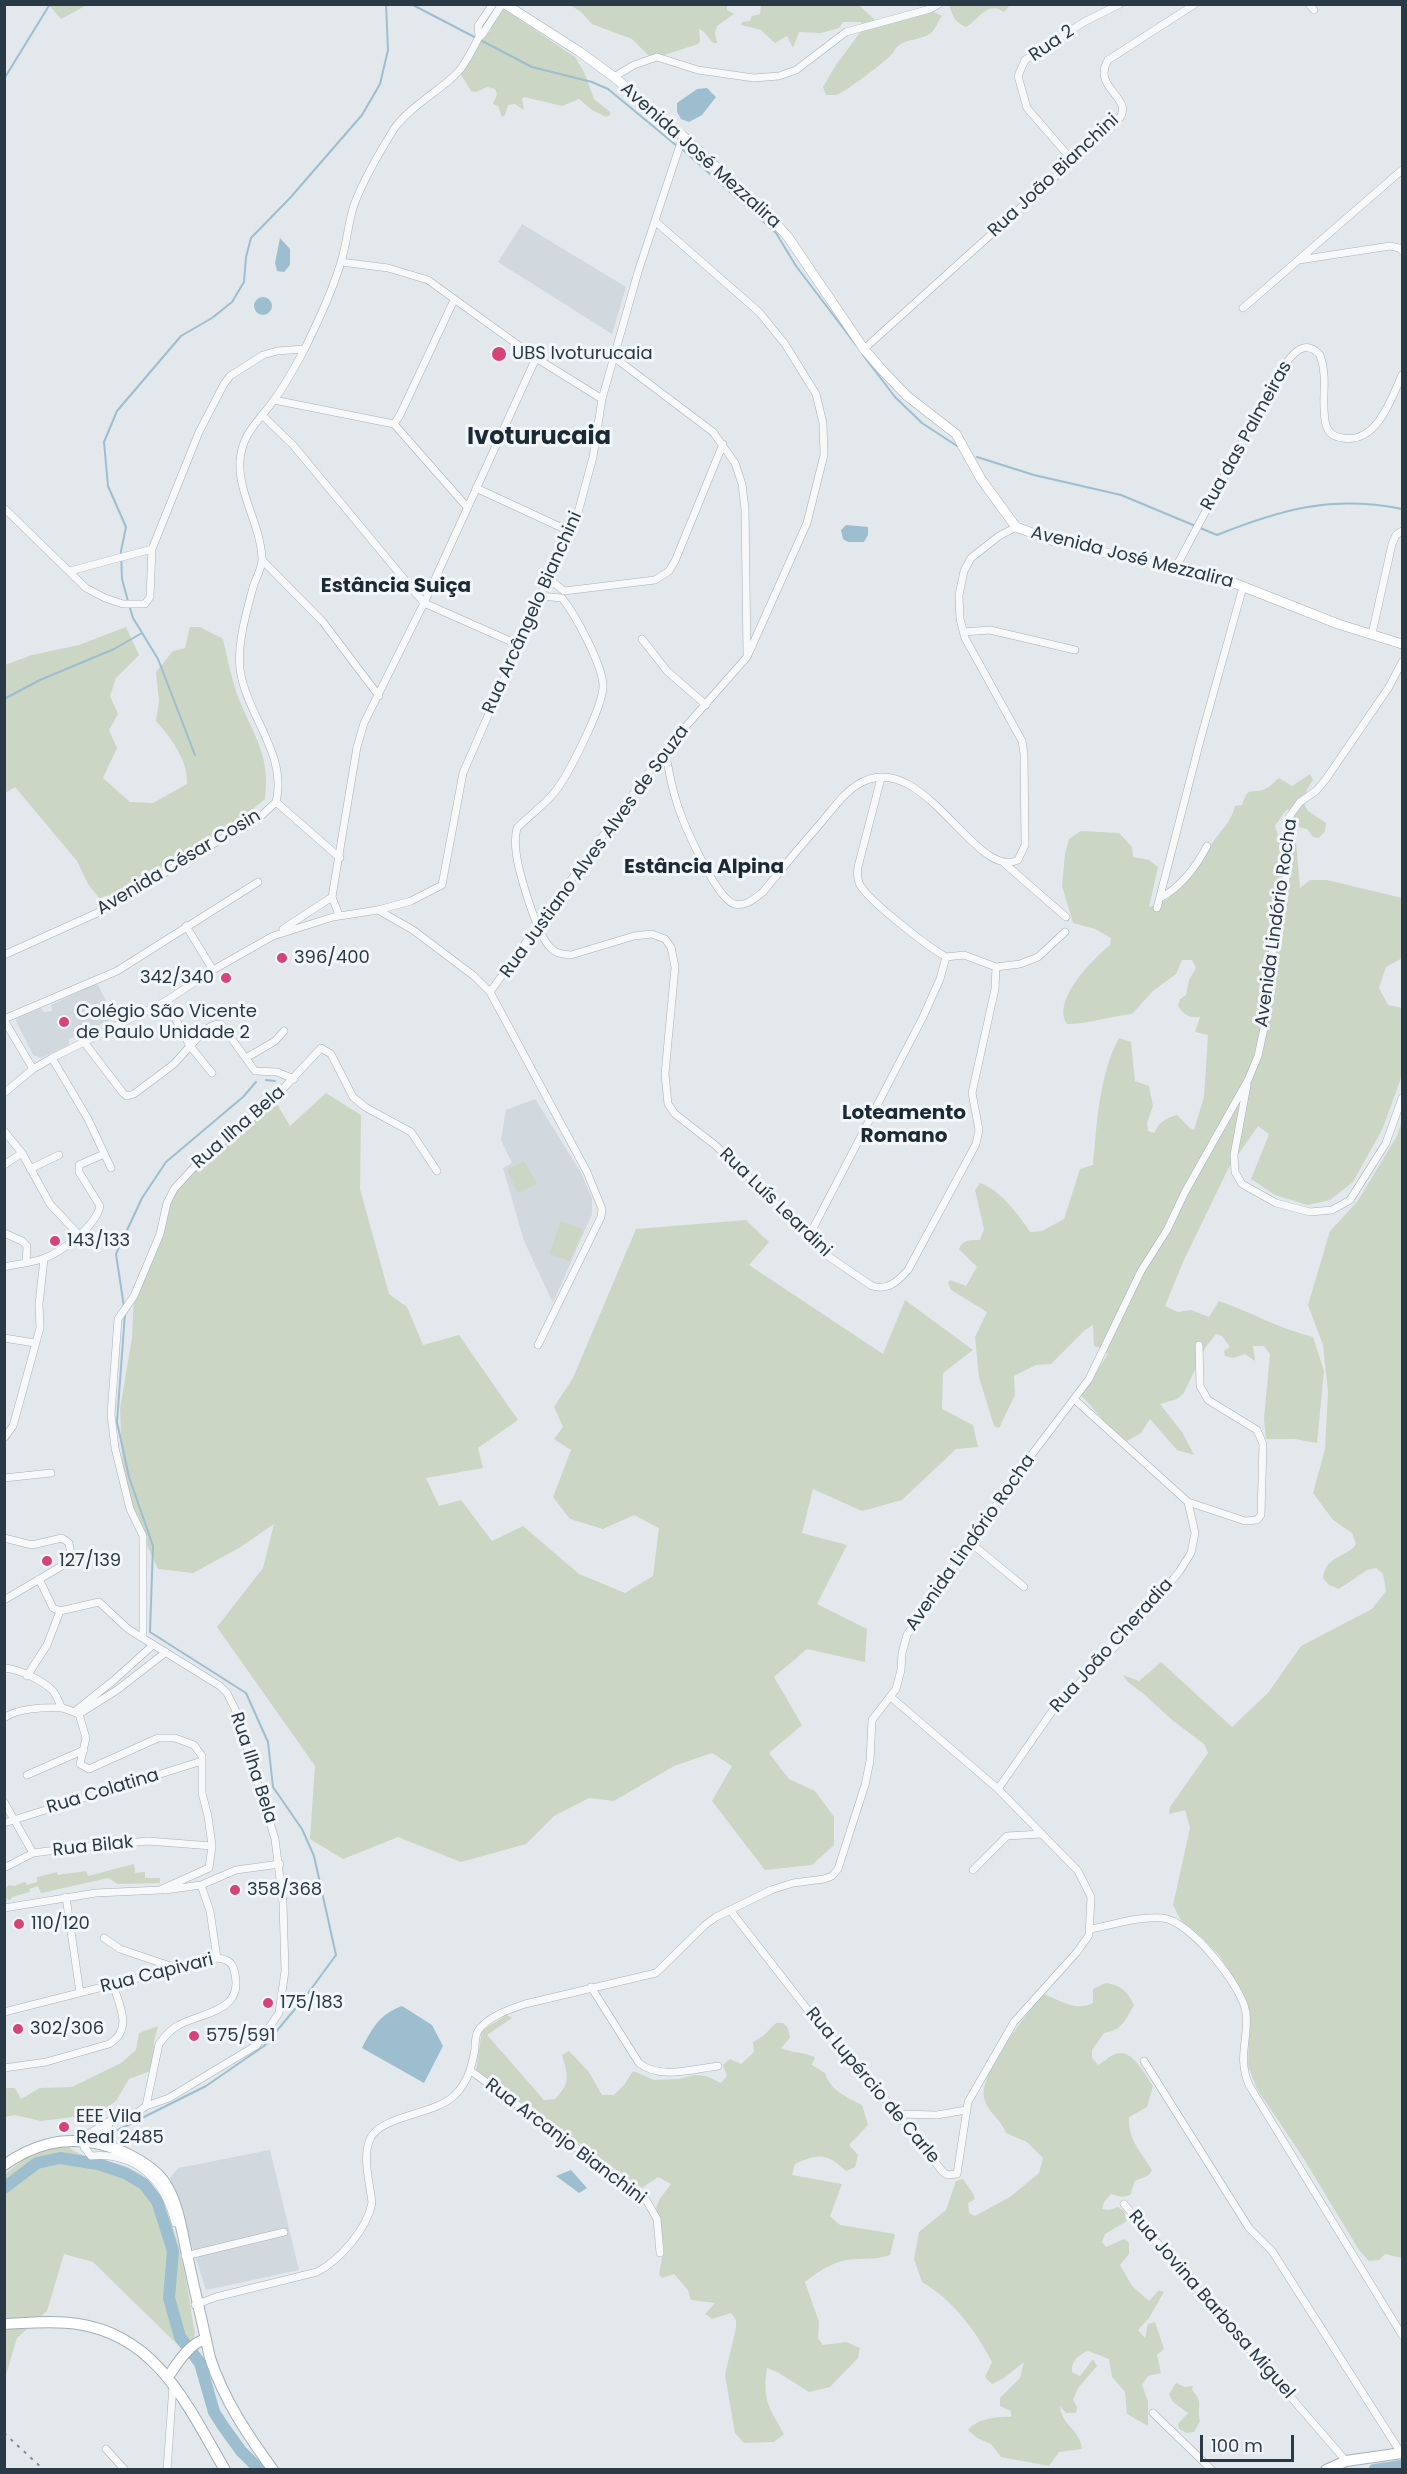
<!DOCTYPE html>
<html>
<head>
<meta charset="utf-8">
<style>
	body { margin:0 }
	#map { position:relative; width:1407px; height:2474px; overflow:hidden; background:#e3e8ec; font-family:Poppins,sans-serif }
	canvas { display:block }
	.frame { position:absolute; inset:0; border:6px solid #2a3946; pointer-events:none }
	.scale { position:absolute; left:1200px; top:2435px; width:94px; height:27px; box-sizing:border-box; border:3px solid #2a3946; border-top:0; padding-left:8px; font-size:18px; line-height:21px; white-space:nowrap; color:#2a3946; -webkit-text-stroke:4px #f3f7f9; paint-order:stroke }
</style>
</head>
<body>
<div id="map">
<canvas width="1407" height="2474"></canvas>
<div class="frame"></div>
<div class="scale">100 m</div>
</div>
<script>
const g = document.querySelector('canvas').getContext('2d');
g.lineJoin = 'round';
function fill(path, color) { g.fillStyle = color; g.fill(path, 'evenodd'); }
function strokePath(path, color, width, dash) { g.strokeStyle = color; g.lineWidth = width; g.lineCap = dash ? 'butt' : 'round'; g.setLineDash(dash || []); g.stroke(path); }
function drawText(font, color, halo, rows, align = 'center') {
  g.font = font + ' Poppins,sans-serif'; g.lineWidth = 6; g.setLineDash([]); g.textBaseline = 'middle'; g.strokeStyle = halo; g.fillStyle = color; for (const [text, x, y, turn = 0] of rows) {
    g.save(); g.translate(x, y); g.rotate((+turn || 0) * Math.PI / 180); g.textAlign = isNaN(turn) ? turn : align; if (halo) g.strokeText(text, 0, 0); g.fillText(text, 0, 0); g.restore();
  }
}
const built = new Path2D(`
	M522 224 626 287 612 334 498 262Z
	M97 983 114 1018 69 1039V1045L41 1058 33 1055 16 1021 17 1018 41 1008 44 1012 52 1011 51 1005Z
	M535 1099 580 1171 592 1198V1214L553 1303 524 1241 503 1168 512 1163 501 1140 506 1110Z
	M270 2150 299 2270 206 2290 170 2178 178 2168Z`);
const green = new Path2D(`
	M761 4 859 5 876 21 930 10 942 16C938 21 936 28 932 32 922 41 907 38 898 46 895 48 894 52 892 54 885 62 844 93 836 95 834 95 828 95 826 95L823 87 836 65 864 27 861 22H843L839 28 821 33 799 32 793 48 787 36 775 43 761 30 741 25 742 22 750 21 752 16 760 14Z
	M49 5H87L61 19Z
	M570 5H727V10L734 14 717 26 715 33 717 43H713L703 31 699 29 700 41 698 44 652 59 632 39 592 24 581 12Z
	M949 5V4L1010 5 1004 12C987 0 979 20 966 27 954 22 953 16 949 5Z
	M504 9 575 57 584 72 594 99 610 112V115L606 117 592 110 579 99 562 106 524 97 522 99 524 110 515 104 508 105 505 115 502 117 498 106 493 104 497 94 495 89 487 87 476 92 471 91 460 73 485 33 490 32 493 20Z
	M126 627 139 655 116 678 110 696 118 714 109 730 117 748 103 778 130 802 153 803 187 784C188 760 171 738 156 721L159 701 156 672 173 651 185 648 190 627H200L223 639C228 660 232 682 240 702 256 739 270 757 265 799L236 823 120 892 99 898 88 884 77 861 15 787 5 793V665L32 655 79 645Z
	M1310 774 1313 780 1307 789 1304 804 1308 811 1326 823 1325 831 1319 838 1313 837 1307 829 1298 827 1292 822 1290 809 1286 810 1275 826 1279 838 1296 842 1300 888 1310 880H1327L1402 898V958L1386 967 1379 988 1388 1005 1402 1008V1075L1383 1128 1353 1182 1330 1200 1307 1205 1275 1195 1251 1179 1269 1134 1258 1126 1228 1169 1183 1262 1165 1306 1178 1312 1191 1310 1209 1317 1219 1301C1251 1312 1280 1329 1313 1337L1324 1371 1317 1443 1295 1439H1266L1264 1419 1270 1354 1264 1346H1253L1255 1361 1245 1354 1233 1358 1225 1356 1224 1351 1230 1347 1222 1336 1216 1334 1205 1348 1184 1393 1177 1399 1160 1404 1182 1432 1194 1455 1177 1450 1150 1419 1141 1433 1127 1441 1107 1424 1081 1395 1108 1354 1100 1348 1094 1346 1093 1325 1085 1330 1051 1364 1036 1365 1014 1376 1015 1395 999 1428 994 1426 979 1377 975 1337 987 1312 951 1290 948 1283 950 1280 966 1286 977 1267 959 1249C963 1239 970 1240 980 1240L984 1229 975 1190 980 1183C998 1188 1020 1216 1030 1232L1042 1231 1064 1219 1080 1169 1093 1165C1097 1123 1099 1075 1119 1038L1131 1042 1135 1081 1149 1086 1153 1106 1147 1123 1148 1131 1154 1133C1160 1121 1166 1118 1177 1115L1190 1128 1194 1130 1204 1097 1208 1035 1195 1032 1200 1017C1189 1018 1184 1015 1178 1006L1180 999 1186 995 1189 980 1196 968 1192 960H1182L1176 974 1153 991 1132 1014C1110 1016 1090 1024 1067 1024 1051 1001 1093 959 1110 945L1111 938 1095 929 1073 923 1062 886 1065 854 1069 839 1081 831 1119 833 1132 847 1133 857 1149 860 1158 867 1149 907C1181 898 1196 869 1213 842 1222 829 1231 822 1235 806L1242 805C1249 783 1252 796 1267 788 1271 786 1275 781 1279 778L1292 786Z
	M326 1093 361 1115 360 1189 389 1294 407 1307 423 1345 459 1335 518 1420 478 1448 483 1468 426 1478 439 1506 461 1500 492 1541 523 1526 579 1574 625 1593 653 1576 659 1528 634 1515 603 1529 570 1519 553 1497 571 1450 554 1439 563 1427 554 1407 573 1378 636 1229 746 1220 769 1242 749 1265 883 1354 905 1300 973 1350 943 1373 942 1409 973 1425 978 1447 956 1449 902 1500 862 1511 813 1489 802 1533 847 1545 817 1604 867 1629 865 1662 807 1649 774 1677 802 1725 769 1753 789 1779 815 1791 834 1817V1845L812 1865 765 1870 712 1801 732 1766 712 1753 674 1766 614 1801 589 1798 554 1816 526 1844 461 1862 398 1837 343 1859 310 1839 315 1766 217 1627 263 1568 274 1524 239 1548 193 1573 158 1569 137 1524 123 1482 120 1409 132 1338 134 1296 174 1189 206 1154 274 1099 290 1126Z
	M1402 1121V2258L1385 2254 1379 2260 1369 2261 1359 2250 1302 2156 1257 2089 1248 2066 1250 2012 1240 1989 1219 1955 1200 1936 1182 1922 1173 1905 1190 1828 1185 1810 1169 1814 1170 1807 1208 1753 1204 1744 1172 1720 1145 1695 1128 1682 1123 1675 1139 1681 1161 1662 1232 1727 1268 1693 1301 1646 1372 1609 1386 1591 1383 1574 1376 1568 1367 1570 1339 1589 1329 1585 1323 1578C1325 1555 1349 1557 1356 1544L1352 1533 1333 1520 1313 1493 1325 1449 1328 1392 1323 1345 1308 1305 1330 1231 1357 1202 1397 1136Z
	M524 1161 537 1184 518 1193 507 1170Z
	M561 1221 583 1229 570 1261 549 1254Z
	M134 1864 135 1873 145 1872V1878H160V1883L118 1884 108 1878 41 1893 38 1886 29 1889 30 1892 12 1897 10 1900 5 1899V1888L9 1885 14 1886 25 1882 27 1885 37 1882V1877L57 1872 58 1875 86 1871 88 1876Z
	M1106 1983C1121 1985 1128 1992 1134 2005 1125 2020 1123 2030 1104 2033L1092 2050V2058L1098 2065C1104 2062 1109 2056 1115 2054 1132 2047 1145 2075 1153 2086L1147 2107 1129 2117C1128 2140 1141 2152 1152 2170L1149 2175 1135 2181 1130 2195 1122 2197 1111 2194 1104 2202 1102 2209 1109 2210 1118 2207 1124 2211 1127 2221 1105 2234 1102 2242 1106 2247 1124 2239 1129 2243V2254L1120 2265 1132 2286 1149 2301 1159 2290 1164 2292 1149 2318 1138 2330 1145 2338 1148 2324 1155 2322 1164 2349 1157 2355 1161 2373 1148 2376 1142 2385 1148 2401V2426L1127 2414 1125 2392 1112 2377 1109 2359 1088 2351C1078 2355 1071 2361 1072 2372L1080 2376 1093 2359 1097 2366 1078 2388 1073 2400 1077 2407 1076 2413H1066L1060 2406C1061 2425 1080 2429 1082 2449L1059 2452 1049 2466 1001 2457 991 2444 977 2438 968 2430C977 2419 997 2416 1011 2417V2411L1000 2406V2398L1020 2378 1024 2362 1004 2378 992 2384 985 2377 992 2362C976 2331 953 2300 922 2282L914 2259 919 2232 946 2210 956 2181 963 2179 972 2192 975 2199 968 2203 969 2213 975 2216 1010 2197 1039 2173 1043 2158 1027 2142 1006 2133C1001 2119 987 2112 984 2098 979 2073 1027 2014 1043 1994 1060 2000 1075 2012 1093 2003V1989Z
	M507 2015 512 2018 487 2035 544 2100 555 2099C571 2082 568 2076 562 2055L569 2051 589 2072 602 2095H614L624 2085 633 2071 654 2080 679 2079 695 2075 706 2076 721 2083 727 2076 723 2065 730 2059 741 2064 754 2052 753 2042 763 2036 776 2023H783L788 2028 790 2038 781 2048C792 2053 803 2052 815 2057L812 2065 825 2073C831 2091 846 2097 862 2105L868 2125 849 2145 858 2155 855 2167 846 2171C827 2153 819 2153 795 2164L792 2175 842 2184 830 2216 840 2225 895 2234 890 2255C874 2261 858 2257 842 2261 828 2265 816 2273 805 2282L819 2322 818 2338 823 2345 846 2342 860 2348 858 2358 830 2387 809 2392 779 2373 767 2368C762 2400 769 2407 784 2434L774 2442 744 2443 735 2433 725 2375 736 2328V2320L731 2313 712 2319 705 2314 715 2303 691 2300 688 2290 674 2274 662 2278 659 2274 664 2248 656 2208 659 2200 671 2184 658 2177 642 2188 476 2070 482 2030Z
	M158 2026 154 2041 153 2070 129 2079 116 2101 97 2114 41 2121 15 2115 5 2117 4 2088H15L21 2099 40 2088 72 2087 121 2063 136 2050 139 2033Z
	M69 2147C91 2165 122 2161 141 2175 178 2202 187 2289 195 2332L194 2338 182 2349 93 2262 64 2254 47 2311 17 2338 5 2378V2174L37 2149Z
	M1176 2383 1185 2387 1193 2386 1192 2390C1205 2405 1196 2405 1200 2421L1194 2432 1187 2433 1179 2429 1178 2424 1188 2413 1173 2402 1169 2394Z`);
const water = new Path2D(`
	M707 88 716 97 702 115 689 122 681 119 677 112V103L697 89Z
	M280 238 290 249V265L284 272 277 271 275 263Z
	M254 306a9 9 0 1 1 18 0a9 9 0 1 1-18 0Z
	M846 525 868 527V535L864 542H848L843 539 841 530Z
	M402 2006 432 2025 443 2046 424 2083 362 2048C372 2028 380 2014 402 2006Z
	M571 2170 587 2188 579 2193 556 2176Z`);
const stream = new Path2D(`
	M411 4 532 67 592 82 608 89 677 146
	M4 79 50 4
	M682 149 776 233 796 266 856 345
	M863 355 895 397 922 423 957 446
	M977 457 1034 475 1121 495 1217 535C1282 509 1332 495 1402 509
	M4 699 40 680 114 649 142 633
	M195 755 158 659 133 618 129 605 122 579 121 551 126 527 108 486 104 442 117 411 181 336 212 318 232 302 244 282 246 257 251 238 290 198 362 115 380 84 388 50 386 4
	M266 1080 275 1081
	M124 1307 116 1254 142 1198 166 1162 243 1097 256 1082
	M118 2130 206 2086 264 2046 306 1996 336 1955 314 1856 302 1829 273 1787 268 1742 246 1693 150 1632 153 1546 129 1477 117 1422 125 1313
	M60 2158 68 2154`);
const river = new Path2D(`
	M4 2188 37 2163 60 2158 98 2164 125 2173 144 2184 157 2201 173 2251 169 2298 180 2337 200 2363 214 2412 223 2426 241 2451 260 2470
	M1374 2470 1402 2466`);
const street = new Path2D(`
	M1309 4 1314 10
	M479 37 478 26 493 4
	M614 77 634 65 657 57 698 70 754 78 779 76 796 70 846 32 930 9 939 4
	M1072 160 1027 108 1018 76 1025 60 1084 22 1120 4
	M1299 260 1390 246 1399 248 1402 251
	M341 262 388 268 428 280 536 358 602 399
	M1243 308 1402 170
	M864 349 1119 119C1135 98 1091 88 1108 60L1195 4
	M615 358 713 432 735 463 742 484 745 509 747 655
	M274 400 394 424 467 507
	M262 415 293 445 424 603 519 645
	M394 424 400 415 454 300
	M476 488 571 532
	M4 508 86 588 105 598 123 604H145L150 597 152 549 199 432 224 384 230 376 263 355 277 351 304 349
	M262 560 323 622 379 696
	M1175 569 1278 375C1288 360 1302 335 1320 355 1329 379 1320 402 1326 425 1328 433 1335 437 1343 438 1377 444 1391 399 1402 375
	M70 571 152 549
	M548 578 564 591 655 580 669 571 675 561 723 444
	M540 596 562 598C575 614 602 664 603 685 604 705 568 776 554 793 543 806 529 816 517 828 515 836 515 843 516 851 518 871 537 935 550 947 556 954 562 954 571 955L634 936 652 934 665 939 671 947 675 967 665 1074 668 1104 675 1114 715 1145 766 1193 822 1252 872 1286C888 1291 898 1281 908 1270L976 1144 979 1130 972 1093 995 989 996 967
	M963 632 990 630 1075 650
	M1372 634 1392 544 1396 535 1402 531
	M642 639 667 671 706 705
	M665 750C668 767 671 784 676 800 682 821 715 897 734 904 746 907 755 898 763 892 783 867 804 842 825 818 835 806 844 793 857 785 922 743 975 882 1018 860L1025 845 1024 754 1022 741 965 638 960 619 959 595 964 571 971 558 999 536 1016 527
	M276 802 340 858
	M1004 863 1066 917
	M332 897 357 747 364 723 424 603 536 358
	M332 897 339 915
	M1160 898C1181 887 1196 867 1207 846
	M1157 908 1200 741 1243 587
	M378 910 413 930 474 976 490 992 587 1172 602 1209 601 1217 538 1345
	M186 926 213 970
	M283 929 332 897
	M4 955 97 913 262 815 276 802C288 754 246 715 240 669 237 643 247 610 254 584 257 577 262 567 262 559 261 526 238 493 240 462 241 434 259 421 274 400 285 385 295 367 304 350 318 322 332 292 341 262 347 243 348 223 354 205 364 178 379 153 394 129 410 106 439 92 458 72 467 62 473 48 479 37L482 35 502 4
	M946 957 964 955 996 967 1020 964 1038 957 1065 932
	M490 992 665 750 747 657 807 523 824 455 823 423 816 394 785 344 759 312 656 222
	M166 1001 190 1046C199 1037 207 1024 221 1024L255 1071 277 1072 294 1079
	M4 1019 117 971 258 882
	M4 1020 33 1069
	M84 1042 123 1093 127 1096 134 1094 174 1064 190 1046 212 1073
	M52 1058 88 1119 111 1168
	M246 1058 275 1041 284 1031
	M1247 1085 1234 1155 1235 1172 1242 1184 1276 1203 1310 1212 1332 1210 1350 1200 1386 1143 1402 1098
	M4 1093 33 1069 52 1058 166 1001 213 970 273 936 333 917 378 910 411 901 442 885 463 773 548 578 571 532 579 509 593 457 602 399 638 272 683 136
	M4 1131 22 1153 50 1204 79 1235
	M4 1165 22 1153
	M30 1169 59 1155
	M4 1233 22 1241 27 1246 26 1262
	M809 1236 923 1017 940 979 946 957C927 946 870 902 860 885 857 879 857 874 858 867L881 778
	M4 1267C17 1264 30 1263 42 1259 61 1253 96 1226 100 1206L79 1172V1165L104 1154
	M4 1338 35 1343
	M4 1438 13 1426 40 1328 39 1304 44 1259
	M4 1478 51 1473
	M1188 1502 1245 1521 1257 1520 1261 1515 1263 1444 1257 1430 1208 1400 1200 1386 1199 1345
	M4 1538 32 1545 62 1538 69 1543 72 1560 4 1600
	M972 1544 1024 1587
	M39 1579 53 1608 60 1611 99 1602 128 1629 220 1686 227 1693 235 1709 275 1839 283 1903 285 1971 279 2013 257 2045 169 2098 146 2106 138 2112 113 2119 90 2133 84 2147 91 2156C137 2152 165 2181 175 2223
	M143 1638V1536L130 1509 115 1448 111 1414 118 1319 134 1296 160 1234 167 1203 174 1189 206 1154 267 1106 321 1048 331 1054 353 1097 365 1107 411 1132 437 1171
	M4 1668C19 1669 42 1680 53 1691 57 1696 59 1703 62 1708
	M27 1676 47 1645 60 1611
	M74 1712 113 1681 153 1645
	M79 1714 117 1690 166 1652
	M4 1718C17 1708 46 1707 62 1708 68 1709 75 1713 79 1714L86 1738 80 1764 89 1769 158 1738H175L194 1745 202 1756V1793L208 1816 212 1846 209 1868 160 1890 96 1893 4 1908
	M27 1775 84 1750
	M998 1789 1053 1710 1130 1631 1179 1572 1191 1553 1195 1533 1188 1502 1074 1399
	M4 1802 33 1853
	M4 1823 202 1761
	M4 1868 33 1853 64 1849 148 1841 212 1846
	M973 1870 1007 1836 1042 1834
	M201 1885 210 1911 217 1958
	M165 1890 201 1885 236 1870 280 1864
	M66 1897 80 1993
	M730 1910 807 2009 898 2114 942 2171 947 2175 957 2174 968 2102 1014 2022 1077 1952 1089 1935 1091 1897 1078 1871 998 1789 892 1698
	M1090 1929C1113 1925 1138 1916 1162 1918 1189 1919 1243 1987 1246 2013 1249 2039 1237 2057 1249 2085L1402 2335
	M104 1938 120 1949 179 1969
	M591 1987 639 2063C660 2080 693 2069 718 2066
	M4 2012 217 1958C225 1959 232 1961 234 1970 246 2012 203 2012 179 2025 171 2029 164 2037 159 2044L146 2106
	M1144 2061 1249 2228 1272 2251 1401 2453
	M4 2068 46 2062 109 2044C133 2030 120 2006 113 1985
	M471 2071 645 2198 657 2219 660 2253
	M898 2114 937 2115 966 2110
	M106 2145 104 2135 110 2122
	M1124 2204 1346 2461
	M185 2256 284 2232
	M195 2305 216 2297 317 2272C340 2260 367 2229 372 2203 370 2184 362 2157 370 2139 381 2115 435 2115 455 2095 468 2082 472 2066 475 2049 475 2043 475 2036 478 2031 486 2017 511 2009 525 2004L656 1973 705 1925 716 1917 771 1890 793 1883 824 1879 832 1876 838 1869 865 1785 870 1761 872 1720 896 1689 901 1670 902 1653 907 1635 941 1582 972 1544 1008 1486 1089 1379 1141 1271 1167 1230 1185 1192 1248 1080 1258 1056 1264 1028 1270 965 1286 881 1289 817 1300 802 1316 791 1326 779 1389 687 1402 662
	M1153 2413 1212 2470
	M106 2449 125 2470
	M167 2470 173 2385`);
const secondary = new Path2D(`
	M505 4 580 52 614 77 683 136 769 216 788 237 864 349 883 371 907 396 956 434 981 479 1016 527 1054 541 1234 583 1338 624 1402 644`);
const primary = new Path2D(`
	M4 2165C33 2145 60 2137 95 2143 117 2147 149 2162 163 2180 179 2202 182 2234 188 2259 195 2292 203 2325 210 2358 224 2400 247 2434 273 2470
	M4 2324C29 2323 54 2320 78 2324 158 2336 188 2407 225 2470
	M168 2377C177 2364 189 2343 206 2339
	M1326 2470 1346 2461 1402 2453`);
const rail = new Path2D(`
	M4 2433 44 2470`);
const markers = [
	[499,354,8,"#d64377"],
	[282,958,6,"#d64377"],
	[226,978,6,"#d64377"],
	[64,1022,6,"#d64377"],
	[55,1241,6,"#d64377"],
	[47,1561,6,"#d64377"],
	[235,1890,6,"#d64377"],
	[19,1924,6,"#d64377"],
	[268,2003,6,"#d64377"],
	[18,2029,6,"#d64377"],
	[194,2036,6,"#d64377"],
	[64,2127,6,"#d64377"]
];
const streetNames = [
	["Rua 2",1052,44,-34],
	["Avenida José Mezzalira",700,156,42],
	["Rua João Bianchini",1054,176,-43],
	["Rua das Palmeiras",1247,436,-61],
	["Avenida José Mezzalira",1132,558,14],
	["Rua Arcângelo Bianchini",533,613,-66],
	["Rua Justiano Alves Alves de Souza",595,852,-54],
	["Avenida César Cosin",179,863,-31],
	["Avenida Lindório Rocha",1277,923,-82],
	["Rua Ilha Bela",239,1128,-41],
	["Rua Luís Leardini",775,1203,44],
	["Avenida Lindório Rocha",971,1543,-55],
	["Rua João Cheradia",1112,1646,-48],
	["Rua Ilha Bela",253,1768,72],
	["Rua Colatina",103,1792,-17],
	["Rua Bilak",93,1847,-6],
	["Rua Capivari",157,1974,-14],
	["Rua Lupércio de Carle",872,2086,50],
	["Rua Arcanjo Bianchini",565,2142,37],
	["Rua Jovina Barbosa Miguel",1211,2305,49]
];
const poiNames = [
	["UBS Ivoturucaia",512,354],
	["396/400",294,958],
	["342/340",214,978,"right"],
	["Colégio São Vicente",76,1012],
	["de Paulo Unidade 2",76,1033],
	["143/133",67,1241],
	["127/139",59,1561],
	["358/368",247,1890],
	["110/120",31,1924],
	["175/183",280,2003],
	["302/306",30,2029],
	["575/591",206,2036],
	["EEE Vila",76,2117],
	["Real 2485",76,2138]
];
const neighbourhoodNames = [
	["Estância Suiça",396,587],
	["Estância Alpina",704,868],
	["Loteamento",904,1114],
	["Romano",904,1137]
];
const districtNames = [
	["Ivoturucaia",539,438]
];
fill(built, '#d1d8de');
fill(green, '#ccd6c4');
fill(water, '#9dbece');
strokePath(stream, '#9dbece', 2);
strokePath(river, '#9dbece', 12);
strokePath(street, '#a8b0b7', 8);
strokePath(secondary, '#a8b0b7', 10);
strokePath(primary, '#a2afb8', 12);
strokePath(street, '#f6f8fa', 7);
strokePath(secondary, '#fff', 9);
strokePath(primary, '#fff', 10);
strokePath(rail, '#7c8b97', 2, [3, 6]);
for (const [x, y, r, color] of markers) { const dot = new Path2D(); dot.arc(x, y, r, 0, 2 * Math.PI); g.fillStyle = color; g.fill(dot); strokePath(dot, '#f3f7f9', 2); }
drawText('18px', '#2a3946', '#f3f7f9', streetNames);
drawText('18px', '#2a3946', '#f3f7f9', poiNames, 'left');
drawText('bold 20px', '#1c2a36', '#f3f7f9', neighbourhoodNames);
drawText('bold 24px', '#1c2a36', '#f3f7f9', districtNames);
</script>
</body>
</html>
